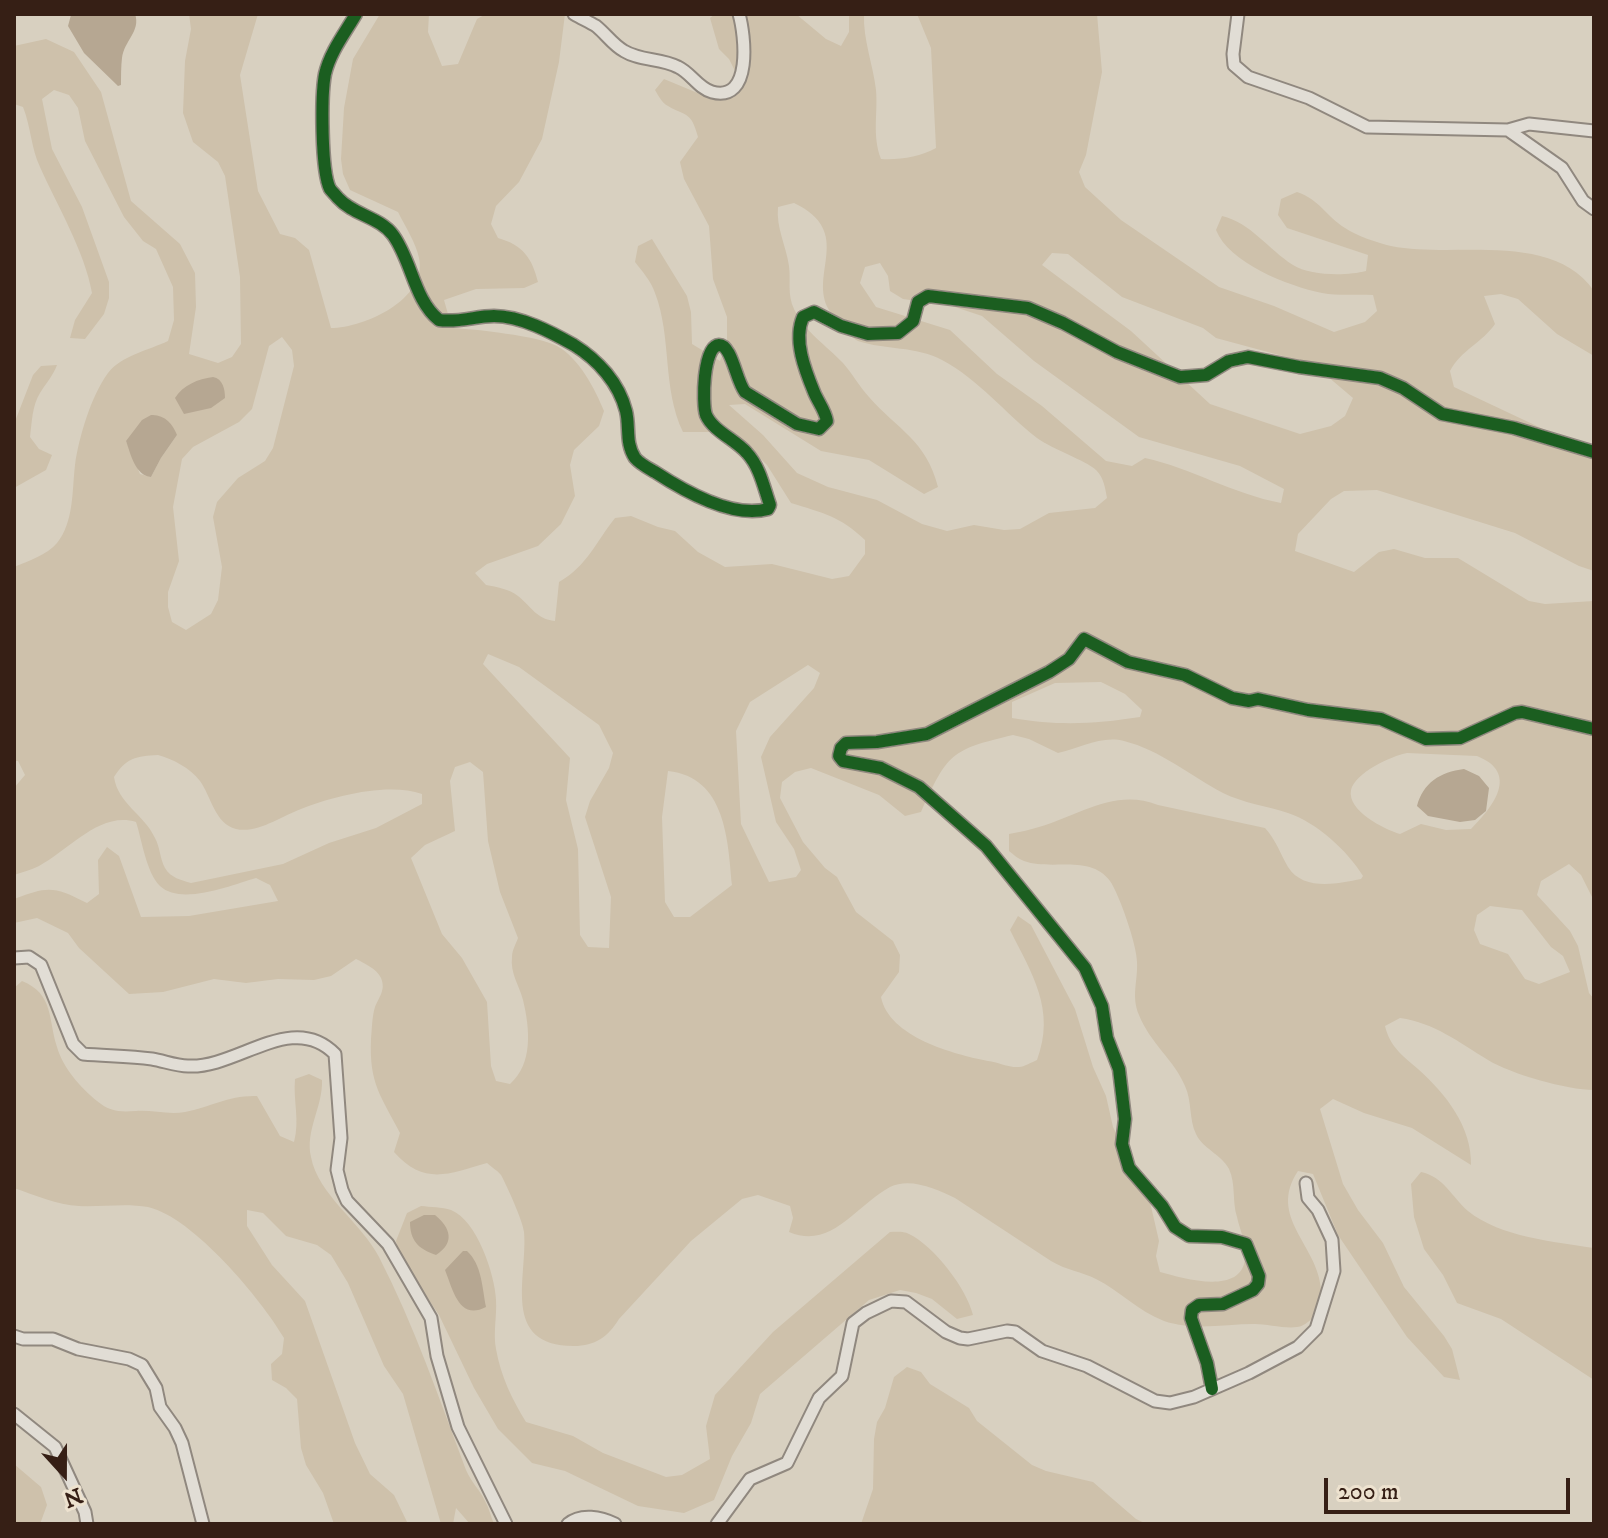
<!DOCTYPE html>
<html>
<head>
<meta charset="utf-8">
<style>
	body { margin:0 }
	#map { position:relative; width:1608px; height:1538px; overflow:hidden; background:#d8d0c0; font-family:"IM FELL DW Pica",serif }
	canvas { display:block }
	.frame { position:absolute; inset:0; border:16px solid #361f15; pointer-events:none }
	.north { position:absolute; left:24px; top:1434px; width:80px; height:80px; -webkit-text-stroke:6px #ede2cf; paint-order:stroke; rotate:159deg; font-size:22px; font-weight:700; line-height:32px; text-align:center; color:#361f15 }
	.north::after { content:''; display:block; margin:auto; width:28px; height:36px; background:#361f15; clip-path:polygon(50% 0,100% 100%,50% 72%,0 100%) }
	.scale { position:absolute; left:1324px; top:1478px; width:246px; height:36px; box-sizing:border-box; border:4px solid #361f15; border-top:0; padding-left:10px; font-size:24px; line-height:28px; white-space:nowrap; color:#361f15; -webkit-text-stroke:6px #ede2cf; paint-order:stroke }
</style>
</head>
<body>
<div id="map">
<canvas width="1608" height="1538"></canvas>
<div class="frame"></div>
<div class="north">N</div>
<div class="scale">200 m</div>
</div>
<script>
const g = document.querySelector('canvas').getContext('2d');
g.lineJoin = 'round';
function fill(path, color) { g.fillStyle = color; g.fill(path, 'evenodd'); }
function strokePath(path, color, width, dash) { g.strokeStyle = color; g.lineWidth = width; g.lineCap = dash ? 'butt' : 'round'; g.setLineDash(dash || []); g.stroke(path); }
const green = new Path2D(`
	M189 14H258L240 75 258 191 280 234 295 238 309 250 331 328C364 328 428 299 419 258 416 243 405 226 398 212L350 190 343 174 341 159 344 108 353 59 380 14H429L428 32 442 66 458 64 477 19 486 14H565L559 62 542 139 519 182 496 206 491 224 498 238C523 245 532 258 538 282L524 288 476 289 444 300 452 328C474 329 539 336 557 346 579 358 595 389 604 411L599 426 574 450 570 465 575 496 561 524 538 546 487 564 475 573 486 585C497 587 509 589 518 596 532 607 536 619 555 621L559 582C588 565 595 543 615 518L631 516 658 527 675 531 698 552 725 567 772 564 832 579 849 576 865 554V540C840 516 823 513 791 503L767 465 732 432H683C662 388 672 337 655 293 651 281 642 271 635 262L638 246 652 239 687 296 691 312 692 344 720 361 727 341V317L713 279 709 226 684 179 680 162 698 137C691 111 687 117 668 106 662 103 658 95 655 90L664 79 700 94 719 93 737 75 729 59 719 49 710 18 715 14 735 16 741 14H796L826 39 841 46 849 32V14H864C863 40 873 64 876 90 878 114 872 135 881 159 900 160 920 157 936 148L931 48 917 14H1097L1102 72 1086 155 1079 172 1085 187 1121 220 1219 287 1274 306 1334 332 1365 322 1377 311 1373 295C1357 294 1338 296 1322 293 1288 286 1229 263 1216 230L1222 216C1251 223 1268 249 1293 265 1310 276 1347 276 1366 271L1368 255 1287 228 1278 215 1281 199 1297 192C1320 200 1326 216 1345 228 1357 236 1378 243 1391 246 1454 259 1551 230 1594 291V356L1557 334 1518 299 1501 294 1484 296 1495 324C1482 343 1461 350 1450 371L1454 387 1594 453V571L1579 566 1515 533 1377 490 1344 491 1331 499 1298 534 1295 551 1354 572 1379 552 1394 549 1425 558H1458L1529 601 1545 604 1594 601V901L1581 875 1569 864 1541 881 1537 895 1570 931 1578 946 1589 993 1594 999V1090C1567 1090 1511 1074 1488 1060 1458 1042 1435 1023 1400 1018L1385 1026C1390 1047 1403 1056 1418 1069 1446 1094 1472 1127 1471 1165L1412 1128 1364 1113 1333 1099 1320 1109 1343 1184 1358 1210 1383 1243 1404 1287 1444 1336 1452 1349 1460 1380 1444 1377 1407 1337 1338 1235 1313 1174 1298 1171C1267 1217 1318 1245 1321 1289 1322 1300 1318 1316 1308 1322 1305 1324 1301 1327 1297 1327 1286 1329 1266 1324 1255 1324 1225 1324 1193 1331 1164 1321 1138 1311 1120 1291 1096 1279 1082 1272 1066 1270 1051 1261L955 1198C937 1189 910 1177 890 1187 855 1206 832 1250 789 1232L793 1218 790 1206 758 1195 742 1199 691 1241 619 1319C608 1337 595 1346 574 1346 500 1346 528 1277 524 1232 523 1221 506 1184 501 1175 497 1170 491 1167 487 1163 449 1174 424 1186 394 1152L400 1133C381 1096 369 1084 371 1039 372 1029 372 1016 375 1007 379 997 386 990 381 978 377 969 364 963 356 959L331 976 314 980 278 979 246 983 214 979 163 992 129 994 79 948 68 933 37 918 14 923V899C48 886 54 886 87 903L99 894 98 860 107 847 119 856 141 917 189 916 278 901 270 885 256 878C232 885 181 906 160 886 146 872 142 840 136 822 100 811 69 850 39 866 31 870 22 872 14 875V788L25 775 18 761H14V567C28 561 47 555 57 543 74 522 72 491 75 465 79 437 91 396 108 373 121 356 149 350 168 341L174 320 173 287 156 249 143 241 124 217 85 141 78 108 69 95 54 90 42 99 52 149 82 207 109 282V298L104 314 85 339 70 338 75 320 92 293C85 252 57 205 40 167 31 148 31 127 23 107L14 104V46L46 39 74 52 101 92 131 201 180 244 195 273 196 307 189 354 218 363 232 357 241 344 240 277 225 176 218 162 193 142 183 113 185 61 191 29ZM794 203C855 232 808 274 829 310 832 315 837 320 841 324 846 330 852 338 858 341 885 350 916 346 942 360 978 379 1005 413 1037 438 1054 450 1085 460 1096 470 1104 478 1105 488 1107 498L1095 508 1049 513 1020 529 1004 530 974 525 947 531 922 524 877 500 828 487 797 473 763 435 729 405 745 404 821 451 869 460 924 494 938 487C926 440 898 430 869 397 859 386 852 373 843 363 826 345 805 332 794 309 787 294 791 281 789 266 786 245 776 228 778 207ZM1052 253 1068 254 1122 297 1203 328 1216 338 1290 358 1327 376 1353 398 1345 416 1331 426 1300 434 1210 404 1131 331 1042 265ZM880 263 888 276 890 291 903 299 952 306 982 316 1034 361 1139 437 1240 466 1284 489 1281 503C1233 494 1191 468 1145 458L1132 466 1106 461 1042 406 997 374 950 330 876 307 860 283 865 267ZM282 337 292 350 294 366 273 448 265 461 238 478 217 502 213 517 222 567 218 600 211 614 186 630 172 622 168 607V592L179 561 173 507 182 459 193 447 239 422 252 409 269 346ZM177 435 161 458 151 477 140 474 126 441ZM488 654 519 667 599 725 613 753 609 768 590 801 585 817 611 897 609 948 588 947 580 935 578 849 566 800 570 758 483 664ZM808 665 820 673 814 688 770 737 761 757 776 822 794 849 801 870 796 877 769 882 741 824 736 731 750 702ZM1101 682 1125 694 1142 710 1140 717C1095 724 1058 726 1012 718V702L1055 683ZM1013 735 1029 739 1058 753C1080 748 1102 735 1124 741 1160 750 1191 776 1223 793 1243 803 1267 806 1288 813 1316 822 1348 851 1363 876L1361 879C1337 884 1303 891 1288 867 1280 853 1276 840 1265 828L1158 805C1115 788 1080 815 1039 827 1030 830 1019 832 1009 834V851C1013 854 1018 859 1024 861 1051 871 1090 854 1110 881 1119 894 1137 945 1137 962 1138 981 1131 996 1139 1015 1150 1043 1175 1061 1185 1086 1192 1101 1189 1120 1196 1134 1203 1149 1221 1154 1229 1169 1236 1184 1232 1202 1237 1217 1240 1231 1247 1244 1245 1259 1241 1296 1182 1278 1160 1272L1156 1256 1159 1241 1150 1202 1113 1127 1106 1096 1093 1067 1075 1009 1031 925 1018 916 1010 930C1032 974 1056 1010 1037 1060 1032 1062 1024 1067 1019 1067 1010 1068 997 1062 988 1061 953 1054 889 1037 881 997L899 972 900 955 893 941 856 912 837 877 825 868 803 842 780 798 782 782 795 772 811 768 879 795 905 816 921 812C948 753 950 750 1013 735ZM1407 753 1477 756C1520 773 1493 807 1471 829L1446 830 1421 824 1400 834C1384 829 1347 811 1351 790 1355 773 1391 756 1407 753ZM158 755C173 759 190 768 200 781 211 796 215 824 236 829 257 834 282 816 301 809 333 796 389 782 422 794V804L376 828 329 843 283 864 191 883C181 880 171 878 165 868 160 859 160 847 155 838 144 814 118 804 114 777 126 758 136 756 158 755ZM470 762 483 772 488 841 500 892 518 938C516 944 512 950 512 957 510 973 519 985 523 1000 530 1029 533 1064 510 1084L496 1081 491 1066 487 1002 462 958 442 934 411 858 425 845 455 831 450 781 455 767ZM668 771C726 777 728 841 732 885L690 917H674L665 902 662 817ZM1490 906 1522 910 1551 947 1563 956 1570 972 1539 984 1525 979 1508 954 1480 944 1474 930 1477 915Z
	M57 365C53 376 46 383 40 393 32 406 32 422 30 437L39 449 52 455 46 470 14 488 16 464 14 459V424L33 375 41 366Z
	M22 981C54 994 48 1019 57 1047 63 1068 81 1088 97 1101 110 1112 120 1112 136 1111 153 1110 169 1115 185 1112 211 1107 229 1095 257 1096L280 1136 294 1142C300 1120 293 1101 295 1079L309 1074 322 1080C323 1107 305 1130 311 1157 318 1195 361 1222 379 1257 414 1325 439 1398 466 1470 471 1482 480 1490 485 1501 489 1508 491 1517 494 1524H470L456 1508 453 1524H441L403 1394 384 1366 348 1283 331 1255 317 1245 286 1236 263 1213 247 1210V1226L272 1265 305 1301 355 1443 370 1474 394 1495 408 1524H334L323 1493 306 1465 301 1448 297 1399 286 1388 272 1380 271 1364 282 1354 284 1338C262 1300 193 1217 148 1207 126 1203 102 1207 79 1206 57 1205 35 1195 14 1188V988Z
	M1421 1172C1444 1177 1451 1196 1468 1211 1500 1237 1555 1242 1594 1248V1380L1501 1319 1457 1303 1443 1275 1424 1249 1414 1217 1411 1184Z
	M421 1206C430 1207 442 1207 451 1210 477 1220 495 1275 496 1300 497 1316 493 1333 496 1349 501 1377 512 1399 526 1422L573 1436 603 1453 666 1477 682 1475 710 1459 706 1426 715 1395 773 1332 890 1232C897 1232 903 1231 909 1234 934 1246 967 1289 973 1315L957 1319 932 1299 916 1293 900 1290 869 1300 760 1394 751 1423 732 1456 714 1500 684 1513 638 1506 565 1471 532 1463 498 1429 474 1388 439 1315 399 1256 396 1241 407 1213Z
	M907 1367 921 1372 930 1384 969 1408 977 1421 1032 1465 1046 1471 1093 1482 1136 1519 1147 1524H861L873 1489 874 1439 877 1422 885 1408 894 1377Z
	M14 1464 41 1487 47 1505 40 1524H14Z`);
const water = new Path2D(`
	M76 14H135C141 31 124 41 122 58 121 66 121 76 121 85L118 86 84 53 68 26 71 15Z
	M213 377C223 379 225 389 225 398L211 408 184 414 175 398C183 385 198 379 213 377Z
	M151 415C164 414 173 424 177 435L161 458 151 477C135 475 131 455 126 441L142 420Z
	M1464 769 1479 776 1489 788 1486 811 1475 820 1460 822 1428 816 1417 806C1423 783 1440 772 1464 769Z
	M424 1215H435C451 1228 455 1243 436 1255 418 1249 410 1240 410 1222Z
	M463 1251H467C482 1265 482 1287 486 1307 459 1321 453 1290 445 1270Z`);
const minor = new Path2D(`
	M356 14C345 33 330 52 325 74 321 95 321 171 330 189 331 190 337 197 338 198 353 215 380 217 393 235 412 261 414 300 439 320 458 323 476 316 494 316 521 316 551 332 574 345 598 360 619 383 626 411 630 427 625 443 635 458 640 464 648 468 655 472 684 491 732 519 768 509L770 505C764 488 760 467 747 453 736 440 713 431 706 415 702 403 703 346 719 345 732 345 736 381 745 392L797 424 819 429 827 421C825 410 818 402 814 392 805 370 793 340 803 317L814 312 841 326 868 334 898 333 913 321 918 302 928 296 1028 308 1063 323 1117 352 1180 377 1206 375 1229 361 1248 357 1299 367 1380 378 1403 388 1442 414 1514 428 1594 452
	M574 14C581 18 589 22 596 26 606 34 613 45 624 51 640 61 661 58 678 67 691 73 698 88 712 92 753 103 745 35 739 14
	M1238 14 1233 54 1234 65 1248 77 1309 98 1367 127 1508 130 1529 124 1594 131
	M1508 130 1562 168 1583 201 1594 209
	M14 958 29 957 41 965 73 1044 83 1054C106 1056 129 1056 152 1059 164 1061 176 1066 188 1066 237 1069 292 1010 335 1054L341 1138 337 1170 342 1190 347 1201 388 1244 431 1318 437 1356 458 1427 506 1524
	M14 1336 23 1339H53L78 1349 129 1359 142 1365 156 1388 160 1407 175 1428 182 1443 203 1524
	M1212 1389 1207 1363 1191 1318 1192 1310 1199 1305 1223 1304 1253 1290 1258 1284 1259 1276 1246 1244 1222 1237 1189 1236 1175 1227 1162 1206 1129 1168 1122 1144 1125 1119 1119 1069 1107 1038 1102 1006 1085 968 986 846 919 787 881 768 843 761 839 756 841 748 846 743 877 742 927 734 1049 672 1069 659 1084 639 1128 662 1185 675 1232 698 1249 701 1258 699 1308 710 1381 719 1426 739 1460 738 1515 713 1522 712 1594 729
	M14 1414 55 1447 85 1512 87 1524
	M568 1524C581 1513 601 1517 615 1524
	M717 1524 750 1479 787 1463 819 1398 842 1376 853 1323 866 1313 891 1301 906 1302 946 1332 960 1338 968 1339 1007 1331 1015 1332 1042 1351 1087 1366 1155 1401 1170 1403 1194 1397 1249 1373 1298 1347 1316 1329 1334 1271 1332 1240 1318 1210 1308 1198 1306 1183`);
const cycleway = new Path2D(`
	M356 14C345 33 330 52 325 74 321 95 321 171 330 189 331 190 337 197 338 198 353 215 380 217 393 235 412 261 414 300 439 320 458 323 476 316 494 316 521 316 551 332 574 345 598 360 619 383 626 411 630 427 625 443 635 458 640 464 648 468 655 472 684 491 732 519 768 509L770 505C764 488 760 467 747 453 736 440 713 431 706 415 702 403 703 346 719 345 732 345 736 381 745 392L797 424 819 429 827 421C825 410 818 402 814 392 805 370 793 340 803 317L814 312 841 326 868 334 898 333 913 321 918 302 928 296 1028 308 1063 323 1117 352 1180 377 1206 375 1229 361 1248 357 1299 367 1380 378 1403 388 1442 414 1514 428 1594 452
	M1212 1389 1207 1363 1191 1318 1192 1310 1199 1305 1223 1304 1253 1290 1258 1284 1259 1276 1246 1244 1222 1237 1189 1236 1175 1227 1162 1206 1129 1168 1122 1144 1125 1119 1119 1069 1107 1038 1102 1006 1085 968 986 846 919 787 881 768 843 761 839 756 841 748 846 743 877 742 927 734 1049 672 1069 659 1084 639 1128 662 1185 675 1232 698 1249 701 1258 699 1308 710 1381 719 1426 739 1460 738 1515 713 1522 712 1594 729`);
fill(green, '#cec1ab');
fill(water, '#b6a792');
strokePath(minor, '#90887f', 15);
strokePath(minor, '#e1ddd5', 11);
strokePath(cycleway, '#1b5e20', 12);
</script>
</body>
</html>
